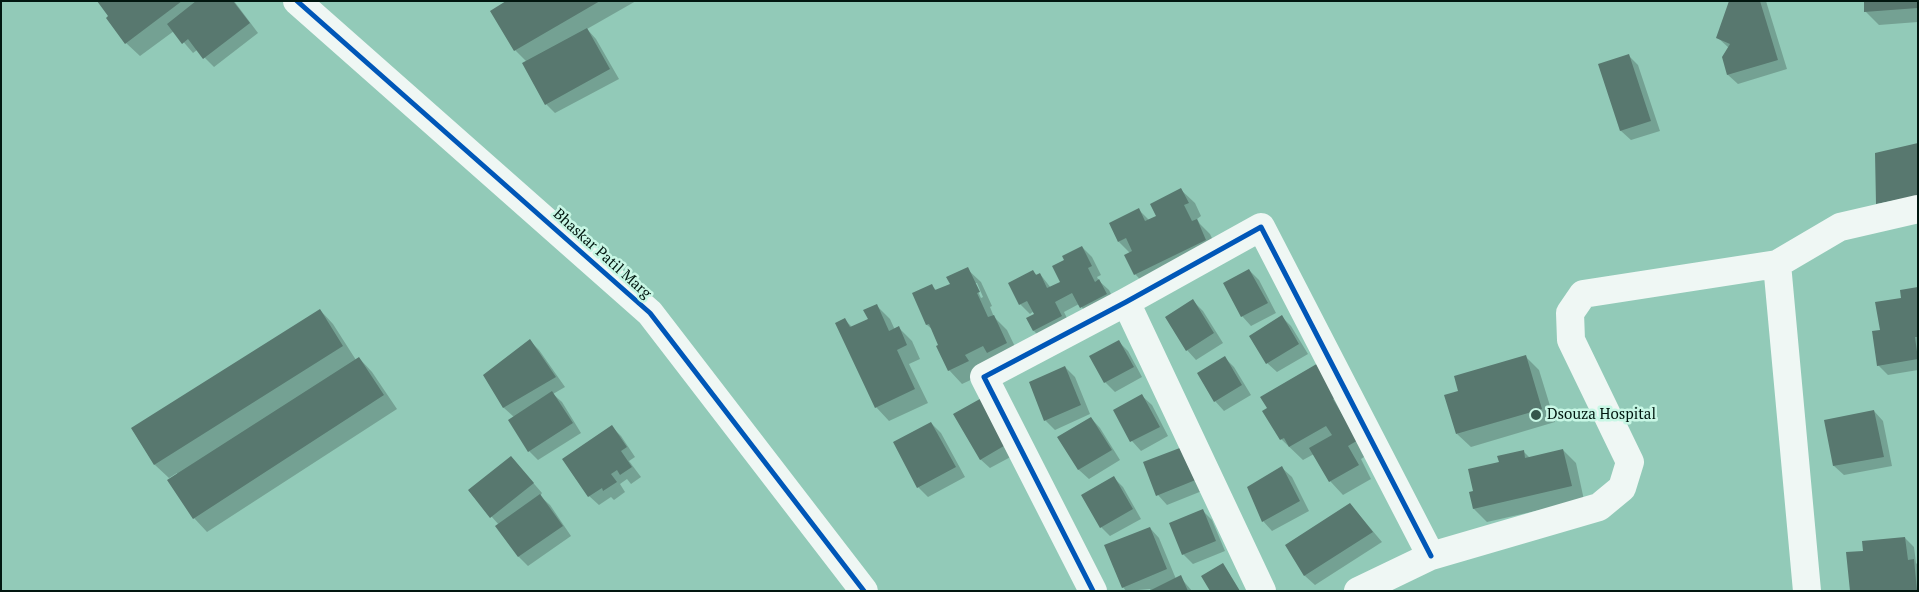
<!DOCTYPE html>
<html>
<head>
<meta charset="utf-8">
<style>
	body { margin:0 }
	#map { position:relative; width:1919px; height:592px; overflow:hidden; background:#92cab8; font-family:"PT Serif",serif }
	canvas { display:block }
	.frame { position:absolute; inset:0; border:2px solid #021710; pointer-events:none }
</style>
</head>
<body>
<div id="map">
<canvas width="1919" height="592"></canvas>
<div class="frame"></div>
</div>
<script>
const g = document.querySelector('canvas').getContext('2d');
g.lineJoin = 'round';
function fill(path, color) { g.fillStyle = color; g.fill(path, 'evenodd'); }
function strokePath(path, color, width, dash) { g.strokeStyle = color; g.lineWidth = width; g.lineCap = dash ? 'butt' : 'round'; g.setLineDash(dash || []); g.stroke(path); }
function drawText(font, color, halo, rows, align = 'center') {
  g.font = font + ' "PT Serif",serif'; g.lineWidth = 5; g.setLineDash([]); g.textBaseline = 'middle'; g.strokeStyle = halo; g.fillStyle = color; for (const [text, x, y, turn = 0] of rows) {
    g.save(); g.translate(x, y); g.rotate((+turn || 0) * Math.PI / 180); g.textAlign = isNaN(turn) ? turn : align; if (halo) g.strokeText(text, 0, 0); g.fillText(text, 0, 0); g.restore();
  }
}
const shadow = new Path2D(`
	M99 1H195L196 3 198 1H234L258 33 214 67 197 50 193 53 174 31 140 56 126 43 108 18 110 16Z
	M509 1H636L587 29 596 39 619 79 555 113 546 104 527 62 515 50Z
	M1731 1H1766L1787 69 1738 84 1728 75 1729 48 1718 38Z
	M1918 1V22L1879 25 1865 11Z
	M1628 55 1638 65 1660 131 1631 140 1621 131 1600 65Z
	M1181 190 1195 203 1201 216 1197 219 1200 224 1210 234 1219 253 1148 288 1135 274 1130 253 1119 242 1139 210 1150 221 1158 217Z
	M1082 247 1092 257 1101 275 1097 277 1099 281 1109 290 1116 304 1090 317 1079 304 1064 312 1071 326 1043 340 1034 331 1036 315 1034 311 1030 314 1020 304 1033 272 1037 275 1040 274 1051 288 1061 282 1066 261Z
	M967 269 981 282 992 306 990 307 994 317 1007 330 1020 357 962 384 949 370 940 345 933 330 927 325 932 286 937 291 951 285ZM974 283H977L983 297 981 298Z
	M1249 270 1259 280 1276 313 1251 326 1242 316Z
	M1918 289V370L1888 375 1878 365 1881 331 1902 299Z
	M1193 301 1203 311 1223 343 1196 360 1187 350Z
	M876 305 890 319 895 330 899 328 912 341 920 359 909 364 928 403 889 421 876 407 845 320 852 327 869 319Z
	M320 310 333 324 356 360 359 358 372 372 397 409 207 532 194 518 177 473 169 478 155 465 132 429Z
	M1282 317 1291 326 1308 354 1277 372 1267 363Z
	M530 341 539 350 565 387 553 394 562 402 581 433 538 460 529 451 514 417 504 408 485 375Z
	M1118 341 1128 351 1142 377 1115 392 1105 382Z
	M1526 357 1539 370 1555 422 1471 447 1457 434Z
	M1225 358 1234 367 1251 395 1224 411 1215 401Z
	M1320 364 1372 452 1361 459 1371 479 1343 495 1330 481 1314 454 1303 460 1281 439Z
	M1065 367 1075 377 1090 414 1055 430 1045 420Z
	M1142 396 1152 405 1168 436 1141 451 1132 441 1115 411Z
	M1874 411 1883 421 1892 466 1844 475 1834 466 1825 421Z
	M1091 418 1100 428 1120 460 1089 479 1079 470 1059 438Z
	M931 423 941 433 965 477 928 497 918 487Z
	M612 427 621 436 635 457 629 461 641 477 631 484 627 479 620 484 625 492 614 500 611 497 599 505 589 496Z
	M1005 430 1018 453 990 468 980 459Z
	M1563 450 1576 463 1584 500 1487 522 1474 509 1475 492 1500 463 1523 451 1530 458Z
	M511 457 542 493 540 496 550 505 571 536 528 566 519 557 497 526 499 525 469 491Z
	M1194 457 1207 489 1167 505 1158 495Z
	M1282 468 1292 477 1309 511 1272 531 1263 521Z
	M1114 478 1123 487 1141 519 1110 536 1101 527Z
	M1350 504 1382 542 1315 585 1305 576 1287 545Z
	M1203 511 1212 520 1225 551 1193 564 1183 554Z
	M1150 528 1159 538 1176 579 1180 577 1192 591H1151L1150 589 1126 591 1123 587Z
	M1905 538 1914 547 1916 563 1918 565V591H1851L1864 552Z`);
const building = new Path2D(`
	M97 1H182L125 44 106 18 108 16Z
	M196 1H233L250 23 203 59 188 39 182 44 167 24Z
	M506 1H600L514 51 490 11Z
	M1729 1H1760L1778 60 1727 75 1722 57 1730 44 1716 38Z
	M1864 1H1918V8L1864 12Z
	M587 28 610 69 545 105 522 63Z
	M1629 54 1651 121 1620 131 1598 64Z
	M1918 143V196L1876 204 1875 153Z
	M1181 188 1189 203 1184 205 1192 221 1197 219 1206 240 1134 275 1124 255 1132 251 1126 238 1118 242 1109 223 1139 208 1145 221 1156 216 1150 204Z
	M1082 246 1092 266 1088 268 1095 282 1099 279 1107 294 1080 308 1072 293 1055 302 1062 316 1033 331 1026 318 1034 314 1027 301 1019 305 1008 283 1033 270 1036 275 1040 273 1047 288 1060 282 1052 266 1064 260 1062 256Z
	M968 267 980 292 977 293 988 317 994 315 1007 343 987 353 983 346 965 355 969 361 948 371 936 346 938 345 929 324 926 325 912 293 932 284 935 290 950 284 946 277Z
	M1249 269 1268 303 1241 317 1223 283Z
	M1918 287V337H1915L1918 359 1877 366 1872 331 1880 330 1875 302 1901 298 1900 290Z
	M1193 299 1214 333 1186 351 1165 317Z
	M877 304 889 331 899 326 907 345 897 350 915 389 875 408 835 323 845 318 850 327 868 319 863 310Z
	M320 309 343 346 154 465 131 428Z
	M1282 315 1299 344 1266 364 1249 336Z
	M530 339 556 377 503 408 483 375Z
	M1119 340 1134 367 1104 383 1089 356Z
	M1526 355 1542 409 1456 434 1444 395 1458 391 1454 376Z
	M1225 356 1242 385 1214 402 1197 373Z
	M359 357 384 395 193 519 167 480Z
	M1320 362 1339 395 1333 399 1346 421 1360 439 1348 446 1359 465 1329 482 1309 448 1332 435 1326 426 1289 447 1284 438 1280 440 1262 411 1267 408 1260 397Z
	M1065 366 1081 405 1044 421 1029 382Z
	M552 391 573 423 528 452 508 420Z
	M1142 394 1160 427 1130 442 1113 410Z
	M987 395 1009 443 980 460 953 414Z
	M1874 410 1884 457 1833 466 1824 420Z
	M1091 417 1112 450 1078 470 1057 437Z
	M931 422 956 467 917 488 893 442Z
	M612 425 627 447 621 451 632 467 620 475 617 470 611 474 617 482 603 491 602 488 588 497 562 459Z
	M1185 446 1198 479 1156 496 1143 462Z
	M1563 449 1572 486 1473 509 1469 492 1473 491 1468 469 1499 462 1497 456 1524 450 1525 458Z
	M511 456 534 483 490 518 468 490Z
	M1282 466 1300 501 1262 522 1247 487Z
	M1114 476 1133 509 1100 528 1081 495Z
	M540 494 563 526 518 557 495 526Z
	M1350 503 1373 532 1304 576 1285 545Z
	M1203 509 1216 541 1182 555 1169 523Z
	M1150 527 1167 569 1122 588 1104 545Z
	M1905 537 1908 560 1914 559 1917 591H1850L1846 552 1863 551 1862 541Z
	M1223 563 1240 591H1210L1201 576Z
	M1181 575 1188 591H1149Z`);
const street = new Path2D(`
	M1126 302 1262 591
	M1093 591 984 377 1126 302 1261 227 1431 556
	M1358 591 1431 556 1599 507 1622 488 1630 462 1571 340 1570 313 1583 294 1777 264
	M1807 591 1777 264 1840 227 1918 209`);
const secondary = new Path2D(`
	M297 1 650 313 864 591`);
const cycleway = new Path2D(`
	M297 1 650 313 864 591
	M1093 591 984 377 1126 302 1261 227 1431 556`);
const markers = [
	[1536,415,6,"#34564b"]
];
const streetNames = [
	["Bhaskar Patil Marg",602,254,42]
];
const poiNames = [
	["Dsouza Hospital",1547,415]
];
fill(shadow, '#0003');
fill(building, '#58786f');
strokePath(street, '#eff7f4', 28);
strokePath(secondary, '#eff7f4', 28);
strokePath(cycleway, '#0057b8', 5);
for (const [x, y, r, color] of markers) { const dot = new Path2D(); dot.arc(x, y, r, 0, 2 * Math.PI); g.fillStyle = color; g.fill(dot); strokePath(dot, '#c8f7e5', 2); }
drawText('15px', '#021710', '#c8f7e5', streetNames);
drawText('15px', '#021710', '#c8f7e5', poiNames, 'left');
</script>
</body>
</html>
